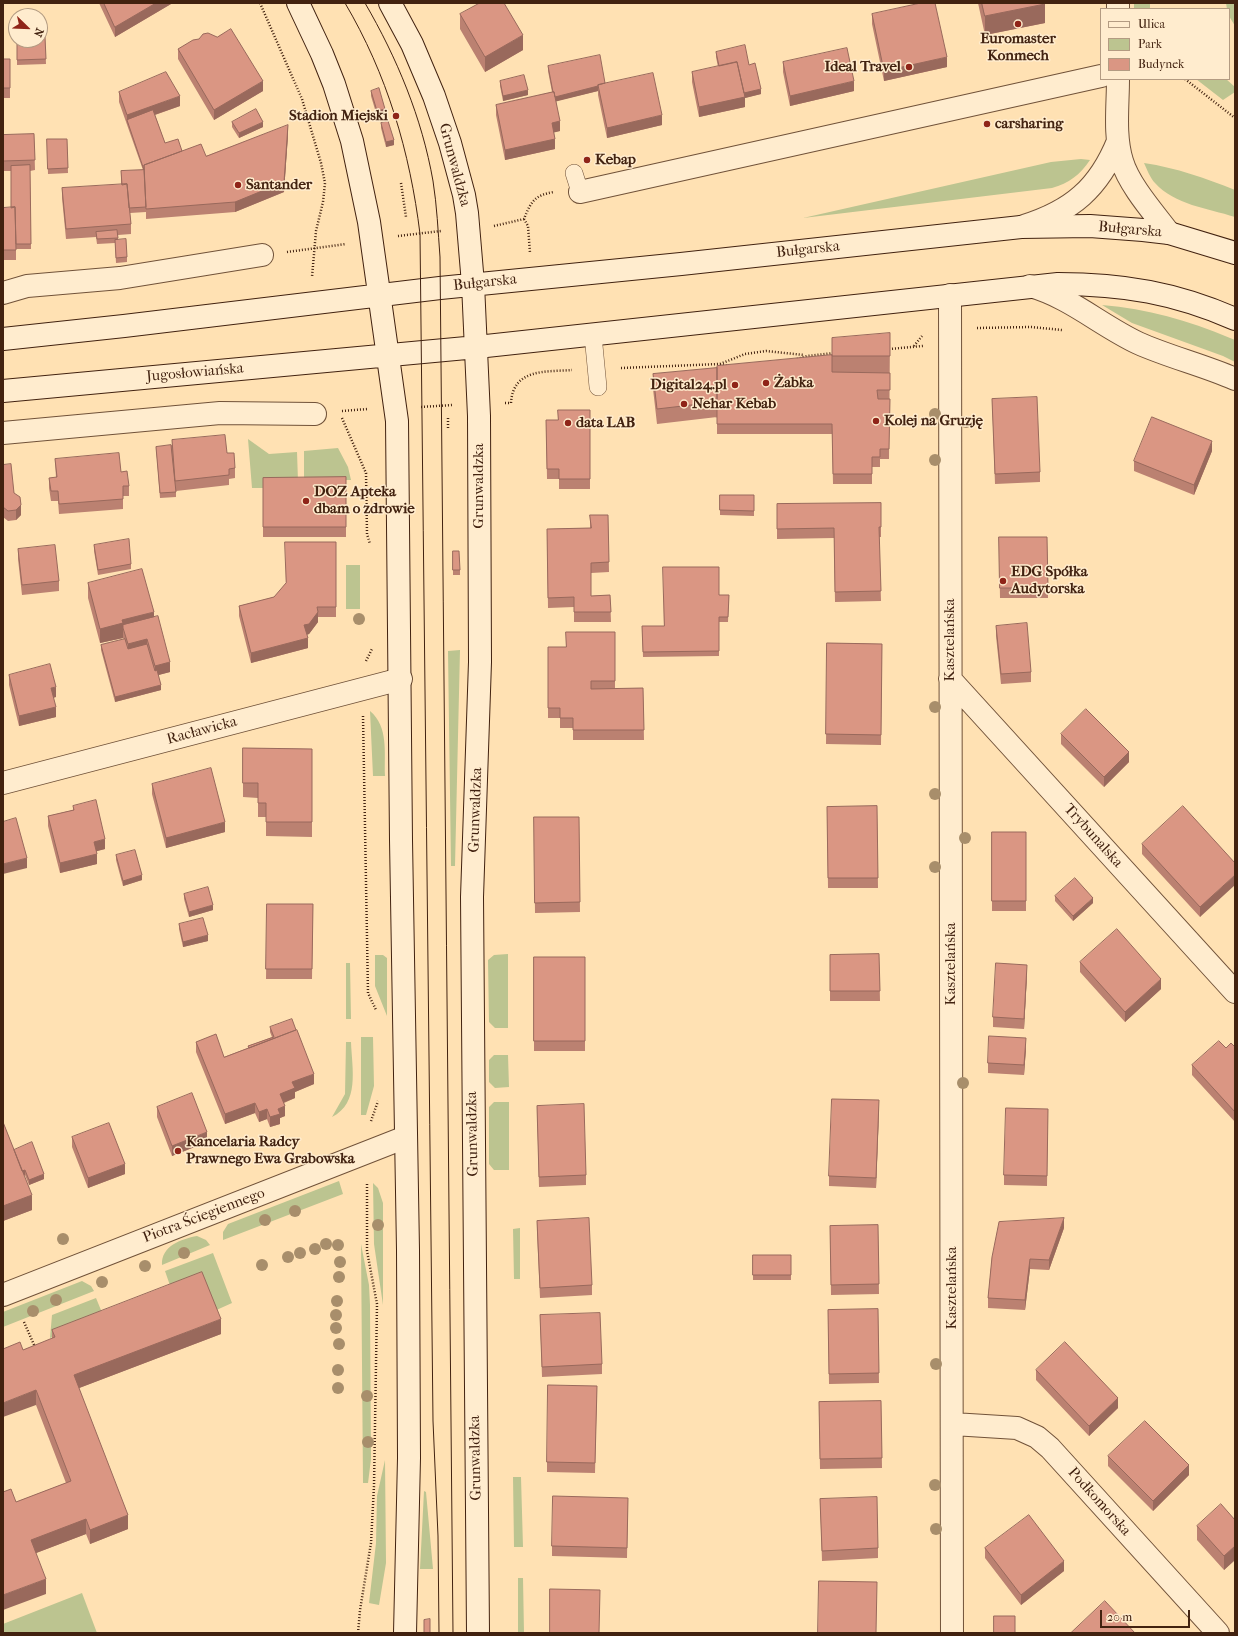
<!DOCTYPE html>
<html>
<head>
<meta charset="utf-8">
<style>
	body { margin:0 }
	#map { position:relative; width:1238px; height:1636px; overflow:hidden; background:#ffe1b3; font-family:"IM FELL French Canon",serif }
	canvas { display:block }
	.frame { position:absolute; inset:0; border:4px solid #422210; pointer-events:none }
	.legend { position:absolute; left:1100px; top:8px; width:130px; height:72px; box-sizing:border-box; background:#ffecce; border:1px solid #b39b82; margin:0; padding:5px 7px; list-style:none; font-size:12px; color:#422210 }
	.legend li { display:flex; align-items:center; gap:8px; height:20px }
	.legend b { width:20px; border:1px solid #b39b82 }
	.north { position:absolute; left:8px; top:8px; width:40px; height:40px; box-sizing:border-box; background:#ffecce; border:1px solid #b39b82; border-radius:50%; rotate:113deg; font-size:11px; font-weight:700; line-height:16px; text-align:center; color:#422210 }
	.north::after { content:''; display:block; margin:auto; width:14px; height:18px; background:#8f2418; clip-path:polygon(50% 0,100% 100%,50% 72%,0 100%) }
	.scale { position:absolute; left:1100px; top:1610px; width:90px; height:18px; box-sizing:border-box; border:2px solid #422210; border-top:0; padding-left:5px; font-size:12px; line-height:14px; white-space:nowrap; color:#422210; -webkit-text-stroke:3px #ffecce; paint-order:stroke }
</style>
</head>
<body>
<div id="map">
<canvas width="1238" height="1636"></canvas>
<div class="frame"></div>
<ul class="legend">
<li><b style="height:5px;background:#ffecce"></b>Ulica</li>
<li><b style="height:11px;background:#bcc490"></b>Park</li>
<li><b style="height:11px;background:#da9683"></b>Budynek</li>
</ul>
<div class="north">N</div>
<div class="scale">20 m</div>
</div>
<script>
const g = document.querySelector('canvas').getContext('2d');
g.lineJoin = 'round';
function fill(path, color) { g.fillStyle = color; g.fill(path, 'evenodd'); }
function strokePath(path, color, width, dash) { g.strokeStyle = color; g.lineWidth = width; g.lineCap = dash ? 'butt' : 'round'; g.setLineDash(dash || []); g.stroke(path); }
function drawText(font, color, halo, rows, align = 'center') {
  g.font = font + ' "IM FELL French Canon",serif'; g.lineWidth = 3; g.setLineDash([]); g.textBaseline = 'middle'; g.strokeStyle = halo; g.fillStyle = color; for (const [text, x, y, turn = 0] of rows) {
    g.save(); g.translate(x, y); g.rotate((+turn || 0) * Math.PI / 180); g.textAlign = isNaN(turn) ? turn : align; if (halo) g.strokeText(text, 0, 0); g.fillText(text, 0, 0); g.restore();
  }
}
const green = new Path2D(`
	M1134 3H1150V9H1134Z
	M1226 3H1235V26L1229 16V9H1227Z
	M1196 79H1226L1235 87V92L1223 100Z
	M1081 159 1090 160C1080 175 1069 183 1052 188L803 218 1051 162Z
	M1144 163C1177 168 1205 178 1235 190V217C1207 208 1175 205 1155 183 1150 178 1147 169 1144 163Z
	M1102 305C1148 309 1187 320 1230 338L1235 340V362L1223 356 1132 323Z
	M248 439 269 454 297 452 298 481H263V488H252Z
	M338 448 348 467 351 480H304V451Z
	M346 565H360V609H346Z
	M460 650 455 866H451L448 651Z
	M370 711C389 727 384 753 385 776H373Z
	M508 954V1028H495L489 1022 488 960 494 955Z
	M375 955H383L387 958V1016L375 986Z
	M346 963H350L351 1019H346Z
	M361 1037H373L374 1086 366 1115H361Z
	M346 1042H351C352 1069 360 1103 332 1117L345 1094Z
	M494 1055H508L509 1087 495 1088 489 1082V1060Z
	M494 1102H509V1170H494L489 1164V1107Z
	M339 1181 343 1194 223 1240V1232L228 1224Z
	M373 1183 378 1188 383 1203V1305L374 1244Z
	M520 1228V1279H514L513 1229Z
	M197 1236 206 1240 210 1245 162 1265C161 1246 181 1239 197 1236Z
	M361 1244 369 1285 370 1305 371 1459 368 1483H363Z
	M213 1253 232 1303 212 1312 174 1297 165 1271Z
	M82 1281 91 1286 94 1291 3 1327V1312Z
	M96 1298 103 1315 50 1338 52 1315Z
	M385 1460 386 1563 379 1605 369 1603 376 1543 377 1496Z
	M513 1477H521L523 1547H514Z
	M424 1491 426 1492 433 1569H420Z
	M518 1578H523L524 1633H518Z
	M82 1593 97 1633H3V1624Z`);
const path = new Path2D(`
	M260 3 302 99 321 163 325 183 323 202 316 231 312 277
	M1185 79 1235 118
	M401 183 406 217
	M524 219 528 226 530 253
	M494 226 524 219C531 201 535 195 554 192
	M398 236 441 231
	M287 252 346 244
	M977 328 1031 327 1062 330
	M914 346 922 336
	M889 349 923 346
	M797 359 807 356 834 353
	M720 364 745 354 766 351 804 355
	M621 368 719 364 728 366
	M505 403H511C513 368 546 372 572 370
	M421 407 452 405
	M342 411 368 409
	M342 418 366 473 367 534 370 544
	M448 418V428
	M366 661 372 649
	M363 716 368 993 376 1010
	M371 1121 378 1101
	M24 1322 35 1347
	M358 1633 360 1610 371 1543 374 1486 377 1304 367 1251V1182`);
const lane = new Path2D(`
	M574 173 580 192
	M593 335 598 387`);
const street = new Path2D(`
	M1118 3V9
	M1118 79C1118 106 1114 135 1122 161 1129 185 1154 213 1169 233
	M580 192 1101 76
	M1024 226C1072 211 1099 188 1118 141
	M1030 286C1070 297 1100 325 1138 343 1169 357 1203 365 1235 379
	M3 293 27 286 120 278 262 255
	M950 295 952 1633
	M3 433 220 413 315 414
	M950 679 1235 992
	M3 783 401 679
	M3 1295 406 1137
	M953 1424 1017 1428 1037 1437 1050 1448 1218 1633`);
const secondary = new Path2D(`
	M298 3 322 54 334 84 352 141 369 222 397 421 401 840 408 1250 409 1458 405 1633
	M390 3 412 44 434 96 450 143 464 195 467 213 473 284 479 416 480 662 472 897 478 1633
	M3 339 124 326 440 288 681 264 1021 227 1090 226 1143 230 1169 233 1235 253
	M3 391 477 347 1058 284C1123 284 1176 293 1235 319`);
const tram = new Path2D(`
	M345 3C387 74 410 152 420 234L433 1421 438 1536 439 1633
	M365 3C397 58 422 118 433 181 437 206 438 231 440 257L453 1633`);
const trees = [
	[935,414],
	[966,422],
	[935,460],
	[359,619],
	[935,707],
	[935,794],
	[965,838],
	[935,867],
	[963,1083],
	[295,1211],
	[265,1220],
	[378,1225],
	[63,1239],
	[326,1244],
	[338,1245],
	[315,1249],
	[184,1253],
	[300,1253],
	[288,1257],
	[340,1262],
	[262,1265],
	[145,1266],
	[339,1277],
	[102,1282],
	[56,1300],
	[337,1301],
	[33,1311],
	[336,1315],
	[336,1328],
	[339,1344],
	[936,1364],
	[338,1370],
	[338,1388],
	[367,1396],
	[368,1442],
	[935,1485],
	[936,1529]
];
const wall = new Path2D(`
	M99 3H171V4L115 37Z
	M978 3H1045V23L985 35Z
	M460 14 523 50 485 72 460 29Z
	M872 14 947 67 884 81 872 24Z
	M45 37 46 64 17 65V40Z
	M178 49 263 91 214 120 178 59Z
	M716 52 749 65 761 94 745 98V107L699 117 692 82V72L718 67 716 57Z
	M3 59H10V98H3Z
	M783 62 854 91 790 106 783 72Z
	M548 66 605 83 662 125 607 138 598 95V91L556 101 560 131 554 132 555 149 505 160 496 115V105L552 92 548 71Z
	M500 81 528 95 503 101 500 86Z
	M371 91 385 114 377 116 371 96Z
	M119 92 180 106 155 115 165 143 182 151 206 156 288 135 284 192 235 212 146 219V210V212L130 213 131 224V234L118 235V239L127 257V262L116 263 115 243 97 244 96 237 66 239 62 198V188L121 185V171L143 170 119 102Z
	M232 122 263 127 239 138 232 127Z
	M381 123 394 145 386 147 381 128Z
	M34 134 35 170 30 171 31 249H16V260H3V208H11V171H3V135Z
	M47 139H67L68 173 48 174Z
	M890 333 889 459H880V467H872V484H833L832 434H717V366L832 355Z
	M717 368V417L657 424 653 389V374Z
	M992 399 1040 472V482L995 484Z
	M590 410V489H559V479H547L546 420H558Z
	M172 440 227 453 235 468V478L229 479V485L176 491V497L160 498 156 447 172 445Z
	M1212 451 1194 495 1134 471V461Z
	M55 459 121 472 129 486V496H123V509L59 514 58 501H51L49 488V478H56Z
	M3 465 14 493 21 515 16 520 8 521 3 517Z
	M346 477V537H263V478Z
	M720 495H754V516L720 515Z
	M881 503V537H879L881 601 835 602 834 538 777 539V504Z
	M590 515H608L609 572 591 573V596L610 595 611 622H574V607L548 608 547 529 590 528Z
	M999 537H1047L1048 598H1000Z
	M336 542V617H318V622L309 634 307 635 308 648 251 663 239 616V606L274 597Z
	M94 545 131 564V569L98 575 94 551Z
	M18 549 59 581V591L22 595 18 559Z
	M453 551 460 570V575H453Z
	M88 583 154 617 170 672 158 675 161 690 115 702 101 650V645L124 639 123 638 100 643 88 598Z
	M719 595H729L728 622H719V656L643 657 642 626H664Z
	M996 626 1031 672V682L1001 684 996 636Z
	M615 632V689L643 688 644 740H573V728H560V718H548V647H566Z
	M827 643 882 644 881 745 826 744Z
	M9 675 56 697 53 698 56 717 19 726 9 685Z
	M1061 734 1129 762 1104 787 1061 744Z
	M243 748 312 749V837L266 836V817H258V798L243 797Z
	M152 784 225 832 166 848 152 794Z
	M73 806 105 849 96 851 97 864 60 873 48 826V816L73 810Z
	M877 806 878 888H828L827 807Z
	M534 817H579L580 912 535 913Z
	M992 832H1026V911H992Z
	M1142 844 1235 863 1200 917 1142 854Z
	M116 855 142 880 123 886 116 860Z
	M184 894 213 910 189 917 184 899Z
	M1055 896 1093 903 1073 921 1055 901Z
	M267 904H313L312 979H266Z
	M179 924 208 941 183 947 179 929Z
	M879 954 880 1001H830V955Z
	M534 957H585V1051H534Z
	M1080 962 1161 989 1125 1022 1080 972Z
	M1027 975 1024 1029 993 1027V1017Z
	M270 1027 314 1084 295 1092V1098L284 1103 285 1116 280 1118V1124L270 1127 267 1119 259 1122 255 1113 225 1124 196 1052V1042L224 1057 248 1048V1046L272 1037 270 1032Z
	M1235 1047V1122L1192 1075V1065L1226 1048Z
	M1026 1048 1024 1075 988 1073V1063Z
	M537 1106 586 1175V1185L539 1187Z
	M157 1107 207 1142 172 1156 157 1117Z
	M1048 1109 1047 1186 1004 1185V1175Z
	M879 1110 876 1188 829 1186V1176Z
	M3 1122 14 1150 44 1179 29 1185 25 1175 24 1176 32 1210 3 1221Z
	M72 1137 125 1174 88 1188 72 1147Z
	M537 1221 592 1285V1295L540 1298 537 1231Z
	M878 1225 879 1294 831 1295 830 1226Z
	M1064 1228 1049 1270 1030 1269 1025 1310 988 1308V1298L992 1257Z
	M753 1255H791V1280H753Z
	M878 1309 879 1383 829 1384 828 1310Z
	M540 1315 602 1364V1374L542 1377Z
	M52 1330 221 1334 79 1388 128 1529 90 1544 86 1534 36 1553 46 1594 16 1502 66 1483 36 1405 23 1350 52 1339Z
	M1036 1370 1118 1408 1089 1436 1036 1380Z
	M597 1386 595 1473 547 1472V1462Z
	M881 1401 882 1468 820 1469 819 1402Z
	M1108 1456 1189 1475 1153 1511 1108 1466Z
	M628 1498 627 1558 552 1556V1546Z
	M820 1499 878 1548V1558L822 1561Z
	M1235 1520V1560L1224 1570 1197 1540V1526Z
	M985 1548 1064 1571 1021 1605 985 1558Z`);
const shadedWall = new Path2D(`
	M156 3H171V4L115 37V27Z
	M1045 4V23L985 35V16Z
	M523 35V50L485 72V57Z
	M947 57V67L884 81V71Z
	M263 81V91L214 120V110Z
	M854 81V91L790 106V96Z
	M598 86V91L554 102V97Z
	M761 89V94L745 98V107L699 117V107L743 93Z
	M528 90V95L503 101V96Z
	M180 96V106L128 124 127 120V115Z
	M385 109V114L377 116V111Z
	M662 115V125L607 138V128Z
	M560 121V131L552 133V123Z
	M263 122V127L239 138V133Z
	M288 125V135L284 192 235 212V202Z
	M555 139V149L505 160V150Z
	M394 140V145L386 147V142Z
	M1212 441V451L1194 495V485Z
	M21 505V515L16 520V510Z
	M154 612V627L123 628V638L100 643V629L122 620Z
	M318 612V622L309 634 304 635V625Z
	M308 638V648L251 663V653Z
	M147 639V649L128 654V644Z
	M170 662V672L155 676V666Z
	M161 685V690L115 702V697Z
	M56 687V697L51 698V688Z
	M56 707V717L19 726V716Z
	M1129 752V762L1104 787V777Z
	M225 822V832L166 848V838Z
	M105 839V849L94 852V842Z
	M97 854V864L60 873V863Z
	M27 858V868L3 874V864Z
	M142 875V880L123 886V881Z
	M1235 875V885L1200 917V907Z
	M1093 898V903L1073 921V916Z
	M213 905V910L189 917V912Z
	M208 935V941L183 947V942Z
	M1027 965V975L1024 1029V1019Z
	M1161 979V989L1125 1022V1012Z
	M1026 1038V1048L1024 1075V1065Z
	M3 1070H4V1075L3 1076Z
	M314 1074V1084L295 1092V1098L280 1104V1094L292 1082Z
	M879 1100V1110L876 1188V1178Z
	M255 1103V1113L225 1124V1114Z
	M285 1106V1116L280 1118V1124L270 1127V1117L278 1109Z
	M267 1109V1119L259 1122V1112Z
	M207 1132V1142L172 1156V1146Z
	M125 1164V1174L88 1188V1178Z
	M25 1170V1175L19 1177V1172Z
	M44 1174V1179L29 1185V1180Z
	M32 1195V1210L3 1221V1206Z
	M1064 1218V1228L1049 1270V1260Z
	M1030 1259V1269L1025 1310V1300Z
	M221 1319V1334L74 1390V1375Z
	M36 1390V1405L3 1417V1403Z
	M1118 1398V1408L1089 1436V1426Z
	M1189 1465V1475L1153 1511V1501Z
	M128 1515V1529L90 1544V1530Z
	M86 1519V1534L31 1555V1540Z
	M1235 1546V1560L1224 1570V1556Z
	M1064 1561V1571L1021 1605V1595Z
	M46 1579V1594L3 1610V1595Z`);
const building = new Path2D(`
	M104 3H156L115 27Z
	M480 3H504L523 35 485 57 460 14Z
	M921 3H935L947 57 884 71 872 14Z
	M982 3H1045V4L985 16Z
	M231 29 263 81 214 110 178 49 193 40 199 39 203 34 208 33 217 37Z
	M40 37H45L46 59 17 60V40H40Z
	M745 45 749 65 755 63 761 89 744 93 737 62 719 66 716 52Z
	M847 48 854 81 790 96 783 62Z
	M600 55 605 83 598 85V86L555 97 554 92H553L548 66Z
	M3 59H10V88H3Z
	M737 62 745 97 699 107 692 72Z
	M166 72 180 96 127 115 119 92Z
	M653 73 662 115 607 128 598 85Z
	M524 75 528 90 503 96 500 81Z
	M379 88 385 109 377 111 371 91Z
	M554 92 560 121 552 123 555 139 505 150 496 105Z
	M256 109 263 122 239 133 232 122Z
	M153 110 165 143 178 139 182 151 144 165V170L127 120Z
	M388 121 394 140 386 142 381 123Z
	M288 125 284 182 235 202 146 209 144 165 201 144 206 156Z
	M34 134 35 160 3 161V135Z
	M47 139H67L68 168 48 169Z
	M30 165 31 244H16L15 207 11 208V166Z
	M144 170 146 207 129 208 127 184 122 185 121 171Z
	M127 184 131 224 66 229 62 188Z
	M15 207 16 250H3V208Z
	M117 230 118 238 97 239 96 232Z
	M126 239 127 257 116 258 115 240Z
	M890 333V356H832V338Z
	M832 355V372L890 373V390H877L878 399H890L889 449H880V457H872V474H833L832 424H717V366Z
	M717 368V402L657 409 653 374Z
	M1037 397 1040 472 995 474 992 399Z
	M558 410H590V479H559V469H547L546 420H558Z
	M1152 417 1212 441 1194 485 1134 461Z
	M225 435 227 453H234L235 468 229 469V475L175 481 172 440Z
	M171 445 176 492 160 493 156 447Z
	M119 453 121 472 127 471 129 486H123V499L59 504 58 491H51L49 478 57 477 55 459Z
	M11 464 14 493 20 497 21 505 16 510 8 511 3 507V465Z
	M346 477V527H263V478Z
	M720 495H754V511L720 510Z
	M881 503V527H879L881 591 835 592 834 528 777 529V504Z
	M590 515H608L609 562 591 563V596L610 595 611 612H574V597L548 598 547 529 591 528Z
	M999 537H1047L1048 588H1000Z
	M129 539 131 564 98 570 94 545Z
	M285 542H336V607H317L318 612 309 624 304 625 308 638 251 653 239 606 274 597 286 583Z
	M55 545 59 581 22 585 18 549Z
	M453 551H459L460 570H453Z
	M663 567H719V595H729L728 617H719V651L643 652 642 626H664Z
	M142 569 154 612 122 620 123 623 100 629 88 583Z
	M158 616 170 662 155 666 147 639 128 644 123 628V625Z
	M1027 623 1031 672 1001 674 996 626Z
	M566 632H615V681H591V689L643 688 644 730H573V718H560V708H548V647H566Z
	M125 639 128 649 147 644 155 671 157 670 161 685 115 697 101 645Z
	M827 643 882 644 881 735 826 734Z
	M50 664 56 687 51 688 56 707 19 716 9 675Z
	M1086 709 1129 752 1104 777 1061 734Z
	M243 748 312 749V822H266V803H258V783H243Z
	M211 768 225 822 166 838 152 784Z
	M96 800 105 839 94 842 97 854 60 863 48 816 74 810 73 806Z
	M877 806 878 878H828L827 807Z
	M1183 806 1235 863V875L1200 907 1142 844Z
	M534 817H579L580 902 535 903Z
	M16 818 27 858 3 864V822Z
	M992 832H1026V901H992Z
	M135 850 142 875 123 881 116 855Z
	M1075 878 1093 898 1073 916 1055 896Z
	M208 887 213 905 189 912 184 894Z
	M267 904H313L312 969H266Z
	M203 918 208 935 183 942 179 924Z
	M1117 929 1161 979 1125 1012 1080 962Z
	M879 954 880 991H830V955Z
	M534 957H585V1041H534Z
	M996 963 1027 965 1024 1019 993 1017Z
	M292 1019 296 1030 249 1048 248 1046 274 1037 270 1027Z
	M297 1030 314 1074 292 1082 295 1088 280 1094 285 1106 278 1109 280 1114 270 1117 267 1109 259 1112 255 1103 225 1114 196 1042 216 1034 224 1057Z
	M989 1036 1026 1038 1024 1065 988 1063Z
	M1219 1041 1226 1048 1231 1043 1235 1047V1112L1192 1065Z
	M192 1093 207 1132 172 1146 157 1107Z
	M832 1099 879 1100 876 1178 829 1176Z
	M584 1104 586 1175 539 1177 537 1106Z
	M1006 1108 1048 1109 1047 1176 1004 1175Z
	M3 1122 32 1195 3 1206Z
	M109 1123 125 1164 88 1178 72 1137Z
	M32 1142 44 1174 29 1180 25 1170 22 1171 14 1150Z
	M589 1218 592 1285 540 1288 537 1221Z
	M1064 1218 1049 1260 1030 1259 1025 1300 988 1298 992 1257 999 1222Z
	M878 1225 879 1284 831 1285 830 1226Z
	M753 1255H791V1275H753Z
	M202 1272 221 1319 74 1375 128 1515 90 1530 86 1519 31 1540 46 1579 3 1595V1492L11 1489 16 1502 71 1481 36 1390 3 1403V1349L20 1342 23 1350 55 1337 52 1330Z
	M878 1309 879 1373 829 1374 828 1310Z
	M600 1313 602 1364 542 1367 540 1315Z
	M1065 1342 1118 1398 1089 1426 1036 1370Z
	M548 1385 597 1386 595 1463 547 1462Z
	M881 1401 882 1458 820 1459 819 1402Z
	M1145 1421 1189 1465 1153 1501 1108 1456Z
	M553 1496 628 1498 627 1548 552 1546Z
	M877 1497 878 1548 822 1551 820 1499Z
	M1221 1504 1235 1520V1546L1224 1556 1197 1526Z
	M1029 1515 1064 1561 1021 1595 985 1548Z
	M819 1581 877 1582 876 1633H818Z
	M550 1589 600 1590 599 1633H550Z
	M1105 1601 1135 1633H1071Z
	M994 1616H1015V1633H994Z
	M430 1619V1633H424V1620Z`);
const markers = [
	[1018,24,4,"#8f2418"],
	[909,67,4,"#8f2418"],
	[396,116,4,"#8f2418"],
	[987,124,4,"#8f2418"],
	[587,160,4,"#8f2418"],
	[238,185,4,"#8f2418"],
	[766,383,4,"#8f2418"],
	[735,385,4,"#8f2418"],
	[684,404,4,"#8f2418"],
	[876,421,4,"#8f2418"],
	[568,423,4,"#8f2418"],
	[306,501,4,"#8f2418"],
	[1003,581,4,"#8f2418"],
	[178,1151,4,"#8f2418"]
];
const poiNames = [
	["Euromaster",1018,39,"center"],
	["Konmech",1018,56,"center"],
	["Ideal Travel",901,67,"right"],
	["Stadion Miejski",388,116,"right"],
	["carsharing",995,124],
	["Kebap",595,160],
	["Santander",246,185],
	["Żabka",774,383],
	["Digital24.pl",727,385,"right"],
	["Nehar Kebab",692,404],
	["Kolej na Gruzję",884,421],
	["data LAB",576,423],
	["DOZ Apteka",314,492],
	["dbam o zdrowie",314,509],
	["EDG Spółka",1011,572],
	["Audytorska",1011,589],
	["Kancelaria Radcy",186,1142],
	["Prawnego Ewa Grabowska",186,1159]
];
const streetNames = [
	["Grunwaldzka",454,165,75],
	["Bułgarska",1130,230,5],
	["Bułgarska",808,250,-6],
	["Bułgarska",485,283,-6],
	["Jugosłowiańska",195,373,-5],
	["Grunwaldzka",479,486,-90],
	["Kasztelańska",950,640,-90],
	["Racławicka",202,731,-15],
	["Grunwaldzka",476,810,-88],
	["Trybunalska",1093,836,48],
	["Kasztelańska",951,964,-90],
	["Grunwaldzka",473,1134,-91],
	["Piotra Ściegiennego",204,1216,-21],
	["Kasztelańska",952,1288,-90],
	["Grunwaldzka",476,1458,-91],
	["Podkomorska",1099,1502,48]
];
fill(green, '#bcc490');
strokePath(lane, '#715239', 18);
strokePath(street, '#715239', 24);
strokePath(secondary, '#422210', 24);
strokePath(path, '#422210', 2.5, [1, 2]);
strokePath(lane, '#ffecce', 17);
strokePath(street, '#ffecce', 22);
strokePath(secondary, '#ffecce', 22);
strokePath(tram, '#422210', 1);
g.fillStyle = '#a88e6b';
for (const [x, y] of trees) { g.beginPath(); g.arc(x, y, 6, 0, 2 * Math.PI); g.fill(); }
fill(wall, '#bb8171');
fill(shadedWall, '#99695c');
fill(building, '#da9683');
strokePath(building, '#99695c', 1);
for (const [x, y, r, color] of markers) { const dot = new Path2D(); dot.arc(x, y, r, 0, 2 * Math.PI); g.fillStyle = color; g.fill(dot); strokePath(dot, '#ffecce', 1.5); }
drawText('bold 15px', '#422210', '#ffecce', poiNames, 'left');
drawText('15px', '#422210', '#ffecce', streetNames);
</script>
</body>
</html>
